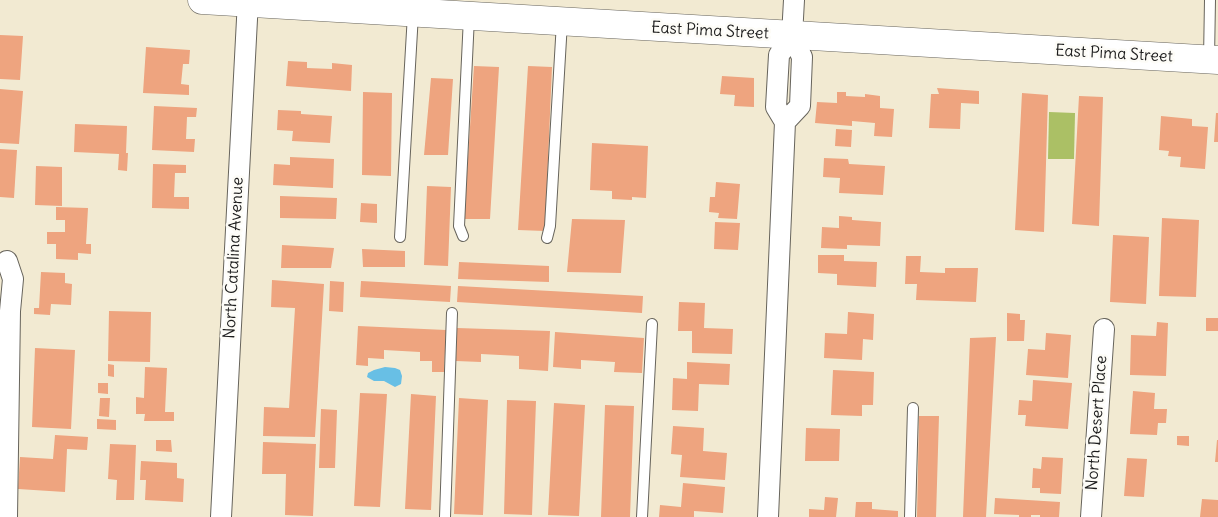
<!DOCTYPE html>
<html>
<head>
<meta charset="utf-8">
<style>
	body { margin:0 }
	canvas { display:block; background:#f2ead2 }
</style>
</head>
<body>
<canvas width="1218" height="517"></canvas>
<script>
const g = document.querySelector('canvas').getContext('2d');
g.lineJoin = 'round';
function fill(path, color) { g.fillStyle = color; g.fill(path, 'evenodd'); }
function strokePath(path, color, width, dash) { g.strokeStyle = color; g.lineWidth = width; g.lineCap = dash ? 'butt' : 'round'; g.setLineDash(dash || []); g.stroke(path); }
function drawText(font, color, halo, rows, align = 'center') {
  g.font = font + ' Delius,sans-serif'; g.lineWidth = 5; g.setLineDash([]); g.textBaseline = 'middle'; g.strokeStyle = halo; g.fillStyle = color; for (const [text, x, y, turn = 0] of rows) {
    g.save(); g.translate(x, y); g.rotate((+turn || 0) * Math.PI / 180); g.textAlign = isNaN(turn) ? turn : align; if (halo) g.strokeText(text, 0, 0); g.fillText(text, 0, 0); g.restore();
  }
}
const green = new Path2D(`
	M1049 112 1075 113 1074 159H1048Z`);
const water = new Path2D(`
	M385 367 395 368 400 370 402 376 401 384 395 387 384 381H374L367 377 368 373 374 370Z`);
const building = new Path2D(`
	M0 35 23 36 20 80 0 79Z
	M146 47 190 50 189 64H183L181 84 189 85V95L143 93Z
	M288 61 307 62V68L332 69V63L352 65 351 91 286 86Z
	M474 66 499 67 490 219H464Z
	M528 66 552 67 545 231 518 230Z
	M722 76 754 78V107L734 106 735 95 720 94Z
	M431 78 453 79 448 155H424Z
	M937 88 979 91V104L961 103 960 129 929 128 931 94H939Z
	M0 89 23 91 19 144 0 143Z
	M363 92 392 93 391 176 362 175Z
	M837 92H846V96L865 97V94L880 96V108L894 109 892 137 874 136 875 123 852 121V126L815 123 817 102 837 103Z
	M1022 93 1048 95 1044 232 1015 230Z
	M1079 96 1103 97 1099 226 1072 224Z
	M154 106 197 108 196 117H187L186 139H195L194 152 152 150Z
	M278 110 301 111V114L332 116 330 143 292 141 293 131 277 130Z
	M1216 113H1218V142H1214Z
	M1161 116 1192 119V126L1208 127 1205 169 1180 167 1181 157 1168 156 1169 151 1159 150Z
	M75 124 127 126 126 153H128L127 171 118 170 119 154 74 152Z
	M836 129 852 130 851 147 835 146Z
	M592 143 648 146 646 198 632 197V200L612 199V191L590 190Z
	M0 149 17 150 14 198 0 197Z
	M290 157 334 159 333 188 273 185 274 164 290 165Z
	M824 158 848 159 849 164 885 166 883 195 839 193 840 178 823 177Z
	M153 164 186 165V173H175L174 197H189V209L152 208Z
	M36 166 62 167V206L35 205Z
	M716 182 740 184 737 219 718 218 719 213 709 212 710 197H715Z
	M427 186 451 187 448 266 424 265Z
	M280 196 337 198 336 219 280 218Z
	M361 203 377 204V223L360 222Z
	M56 207 88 208 86 244H91V254L78 253V260L56 259V244H47V232H65V220H56Z
	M839 216 852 217V220L881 222 880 246 847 245V249L821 248 822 227 839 228Z
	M1162 218 1199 220 1196 297 1159 296Z
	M572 219 625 220 621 273 567 272Z
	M715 222 740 223 738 250 714 249Z
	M1113 235 1149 237 1146 304 1110 302Z
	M282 245 334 248 331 268H281Z
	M362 249 405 251V267H363Z
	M818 255H844V261L877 262 876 287 837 285V274L818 273Z
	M906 256H921L920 272 945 273V268H978L976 302 916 300 917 284H905Z
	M459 262 549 266V282L458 279Z
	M41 272 65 273V283L72 284 71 305 51 304 50 315 34 314V308H39Z
	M272 280 324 284 315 437 263 436 264 407 289 408 295 308 271 307Z
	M330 281 344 282 343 312 329 311Z
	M361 281 451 286 450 302 360 297Z
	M458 286 643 296 642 313 457 302Z
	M679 302 705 303 704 328 733 329 732 354 692 353V331H678Z
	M109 311 151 312 150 362 108 361Z
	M848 312 874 314 873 340 863 339 862 360 824 358 825 333 847 334Z
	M1007 313 1020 314V320H1025L1024 341H1007Z
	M1206 318H1218V331H1206Z
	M1157 322 1168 323 1166 376 1130 375 1131 335 1156 336Z
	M358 326 446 330 444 372H432V361H420V352L384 350V359L368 358V366L356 365Z
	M457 328 550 331 548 371 519 369V356L481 354V362L456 361Z
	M555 332 644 338 642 373 614 372 615 362 581 360V369L553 367Z
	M1046 333 1071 335 1068 378 1026 375 1028 349 1045 350Z
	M996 337 986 517H963L970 338Z
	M35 348 75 350 71 429 32 427Z
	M687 362 730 364 729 385 699 384 698 411 672 410 673 378 687 379Z
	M108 364 114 365V377L108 376Z
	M145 367 167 368 165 412H174V421H144L145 414H136V397L144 398Z
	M833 370 874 372 873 405H862V416L831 415Z
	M1033 380 1072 383 1068 429 1025 426 1026 415H1018L1019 400 1032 401Z
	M98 383H108V394L98 393Z
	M1133 391 1155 393 1154 409H1167L1166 423H1158L1157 435 1130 434Z
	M360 393 387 394 380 507 354 506Z
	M411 394 436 396 431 510 405 509Z
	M100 398H110L109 417 99 416Z
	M459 398 488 400 483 515 454 514Z
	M507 400 536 401 532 515 504 514Z
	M554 403 585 405 579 516 548 515Z
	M605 405 634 406 630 517H601Z
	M321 409 337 410 335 468H319Z
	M919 416H939L936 517H917Z
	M97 419 116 420V430L97 429Z
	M673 426 704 428 703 451 727 453 725 480 680 477 682 455 671 454Z
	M806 428 840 429 839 461H805Z
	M55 435 88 437 87 450 67 449 65 492 18 489 20 457 53 459Z
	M1177 436H1189V446L1177 445Z
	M156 440H171L172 452 156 451Z
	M1217 440H1218V462H1215Z
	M263 442 316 444 313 516 285 515 286 474H262Z
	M110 444 136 445 134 500H116L117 480 108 479Z
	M1042 457 1063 458 1061 494 1040 493V488H1032L1033 468 1041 469Z
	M1127 458 1147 459 1144 497 1124 496Z
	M141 461 177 463V478L184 479 183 502 145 500 146 480H140Z
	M683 483 725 487 723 513 694 511V517H659L660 505 681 507Z
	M825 497 838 498 836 517H809V509L824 510Z
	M995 498 1060 502 1059 517H1040V515H1031V517H1019V515L994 514Z
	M1202 499 1218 500V517H1200Z
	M856 502H872V509L898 511V517H855Z`);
const lane = new Path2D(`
	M1209 59 1210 0
	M463 236 459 226 469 17
	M400 237 413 14
	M547 238 550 226 562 22
	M445 517 452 313
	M642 517 652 324
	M910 517 913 408`);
const street = new Path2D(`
	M792 36 802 57 800 106 785 122 776 107 779 55Z
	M792 36 794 0
	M7 517 10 311 13 279 7 261
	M221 517 248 0
	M768 517 785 122
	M1091 517 1104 329`);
const secondary = new Path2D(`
	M202 0 1218 60`);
const streetNames = [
	["East Pima Street",710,31,3],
	["East Pima Street",1114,54,3],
	["North Catalina Avenue",234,258,-87],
	["North Desert Place",1097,423,-86]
];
fill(green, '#abc065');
fill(water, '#68bfe5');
fill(building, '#eea47f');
strokePath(lane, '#67645c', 12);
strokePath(street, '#67645c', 22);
strokePath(secondary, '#67645c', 29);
strokePath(lane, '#fff', 10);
strokePath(street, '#fff', 20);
strokePath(secondary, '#fff', 28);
drawText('16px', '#1c1c1c', '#fdfcf7', streetNames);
</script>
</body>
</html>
